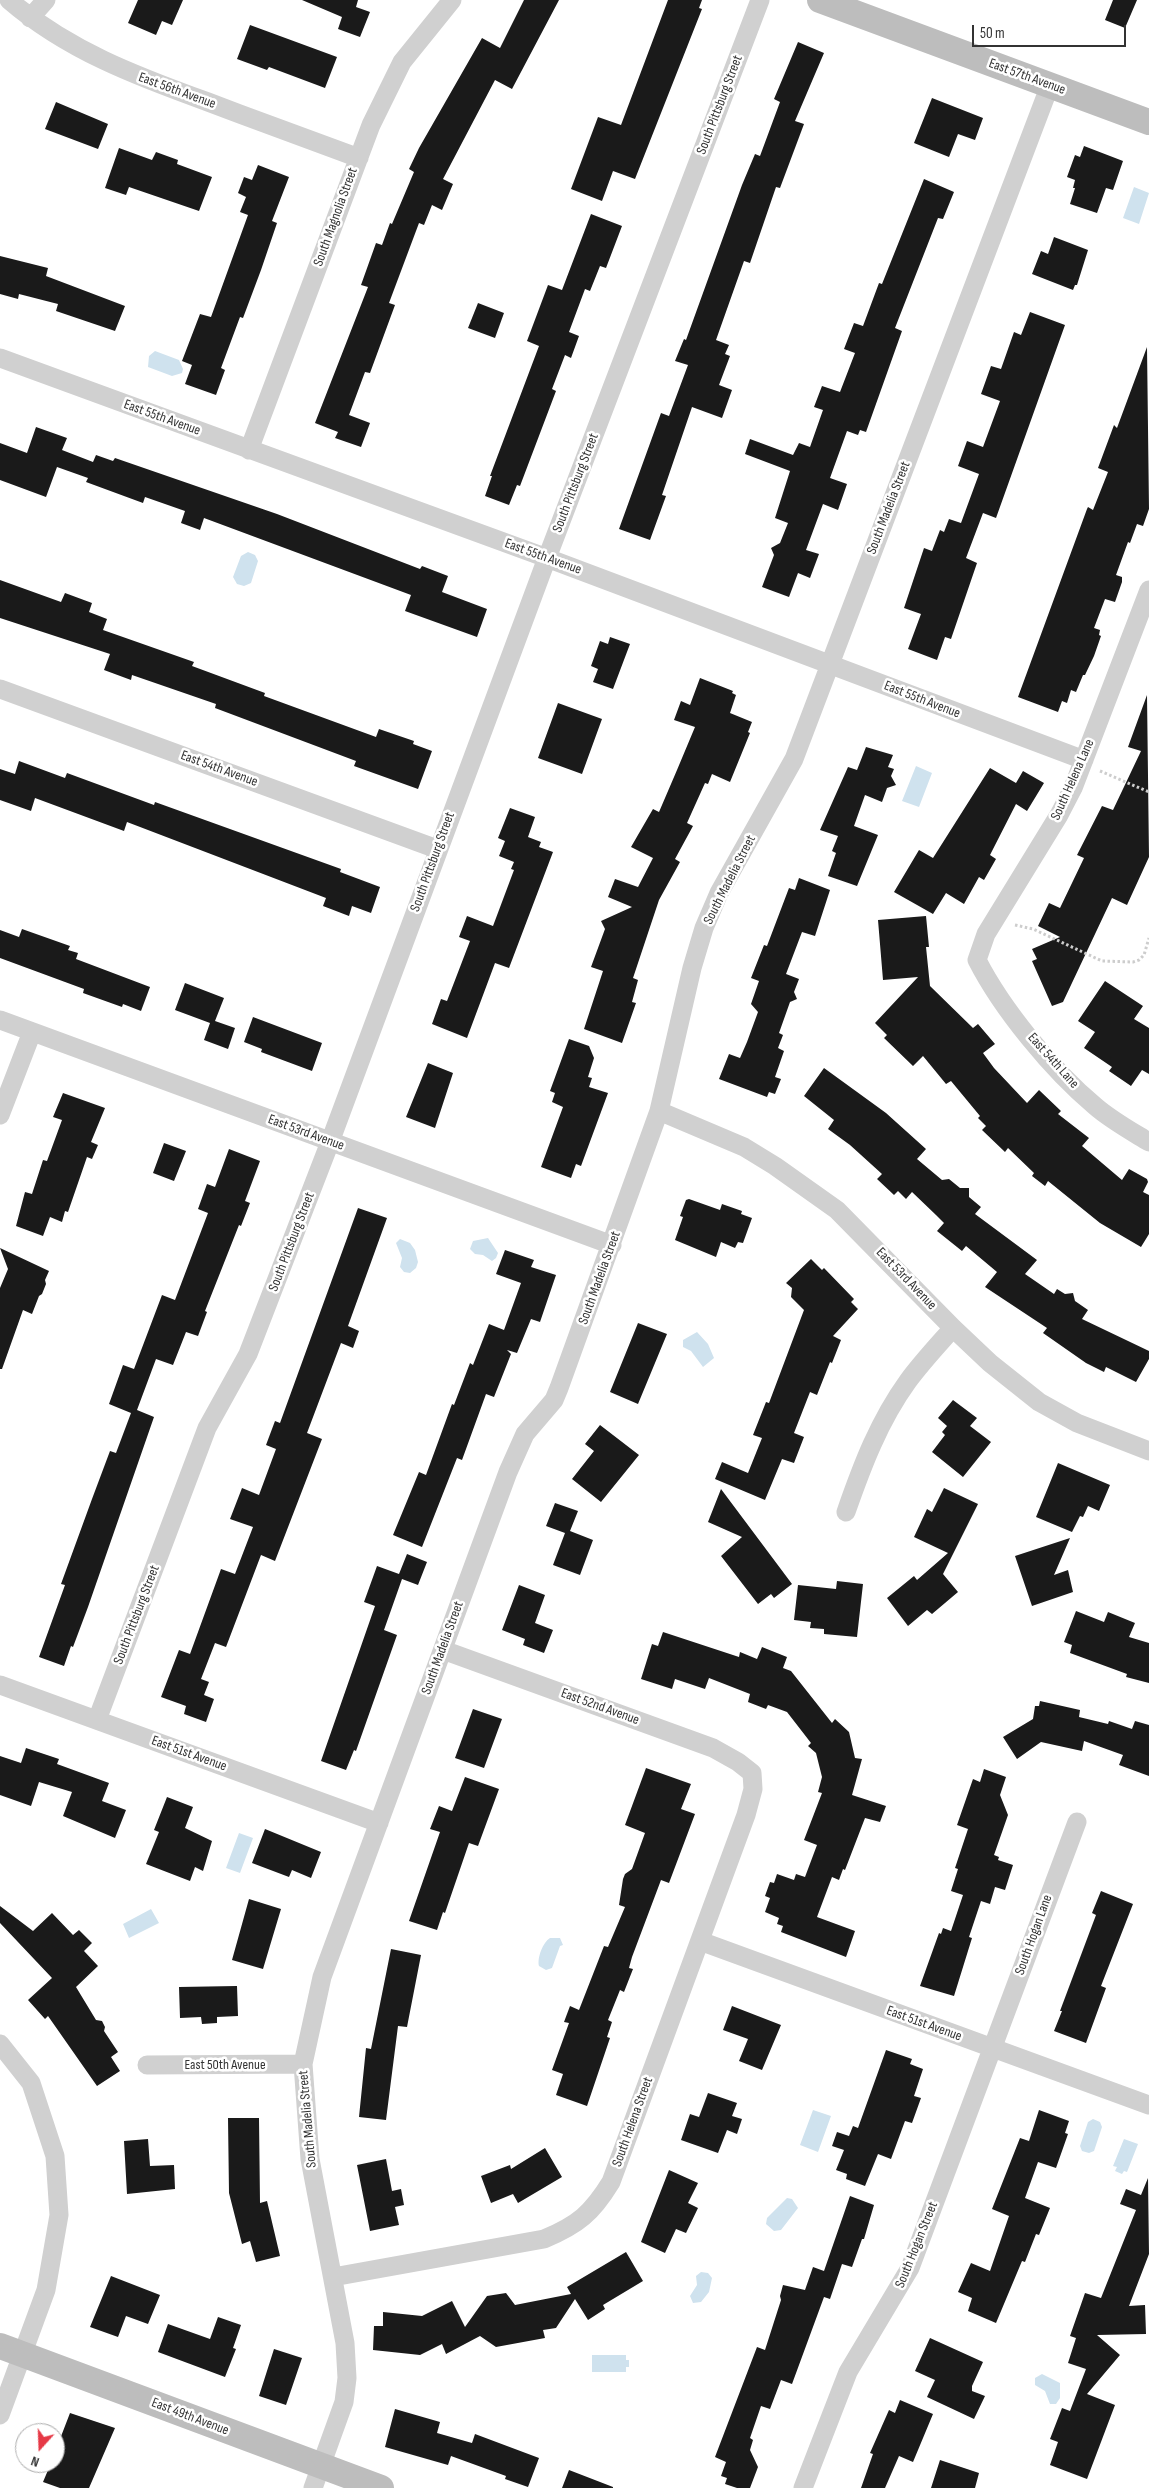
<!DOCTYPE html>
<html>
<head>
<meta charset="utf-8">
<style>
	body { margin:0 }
	#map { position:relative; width:1149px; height:2488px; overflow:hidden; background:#fff; font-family:"Sofia Sans Condensed",sans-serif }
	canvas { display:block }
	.north { position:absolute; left:15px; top:2423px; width:50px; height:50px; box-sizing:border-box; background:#fff; border:1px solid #adadad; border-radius:50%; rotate:200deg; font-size:14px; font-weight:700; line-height:20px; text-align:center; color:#333 }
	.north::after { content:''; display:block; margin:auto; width:18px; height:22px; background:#e63946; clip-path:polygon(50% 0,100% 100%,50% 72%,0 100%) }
	.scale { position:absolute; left:972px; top:25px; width:154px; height:22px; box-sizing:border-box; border:2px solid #333; border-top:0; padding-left:6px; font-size:15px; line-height:18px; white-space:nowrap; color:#333; -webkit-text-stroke:4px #fff; paint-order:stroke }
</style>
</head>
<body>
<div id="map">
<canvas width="1149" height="2488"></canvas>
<div class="north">N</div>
<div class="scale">50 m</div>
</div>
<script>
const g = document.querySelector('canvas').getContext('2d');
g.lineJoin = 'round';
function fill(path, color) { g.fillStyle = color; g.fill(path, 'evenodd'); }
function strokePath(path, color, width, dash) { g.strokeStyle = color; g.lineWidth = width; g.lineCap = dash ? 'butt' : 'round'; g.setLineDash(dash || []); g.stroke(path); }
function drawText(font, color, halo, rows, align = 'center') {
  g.font = font + ' "Sofia Sans Condensed",sans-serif'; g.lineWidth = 5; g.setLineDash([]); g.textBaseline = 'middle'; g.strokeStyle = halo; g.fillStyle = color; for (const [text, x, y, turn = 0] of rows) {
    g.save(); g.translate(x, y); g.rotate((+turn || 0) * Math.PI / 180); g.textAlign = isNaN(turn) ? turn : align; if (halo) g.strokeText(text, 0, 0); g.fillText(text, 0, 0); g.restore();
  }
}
const water = new Path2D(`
	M1134 187 1149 193 1139 224 1123 218Z
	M155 351 179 360 183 369 182 373 172 376 148 367 149 356Z
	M248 552 255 555 258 561 251 583 244 586 237 584 233 577 241 556Z
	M916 766 932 773 919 807 902 801Z
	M488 1238 498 1253 496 1258 492 1261 483 1255 475 1254 470 1249 473 1241Z
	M400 1239 410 1243 415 1250 418 1262 416 1268 410 1273 404 1272 400 1267 402 1258 396 1243Z
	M697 1332 708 1344 714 1358 703 1367 691 1351 683 1347V1340Z
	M239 1833 253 1838 240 1873 226 1868Z
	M151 1909 159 1923 129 1938 123 1924Z
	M550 1938H560L563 1945 560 1946 552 1968 546 1970 539 1966C537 1958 543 1942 550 1938Z
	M813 2110 831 2116 818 2152 800 2145Z
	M1093 2119 1100 2122 1102 2127 1094 2151 1089 2153 1082 2151 1080 2146 1088 2122Z
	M1124 2139 1138 2144 1127 2172 1124 2171 1122 2174 1115 2171 1117 2167 1113 2166Z
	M787 2198 792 2199 798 2208 781 2230 774 2231 766 2224 767 2218Z
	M701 2272 708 2273 712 2278 709 2292 701 2302 693 2303 690 2296 697 2285 696 2276Z
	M592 2355H626V2360H629V2367H626V2372H592Z
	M1042 2374 1060 2383V2398L1056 2404H1050L1045 2391 1035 2385V2378Z`);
const building = new Path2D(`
	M138 0H183L172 25 162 21 156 35 128 23Z
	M302 0H358L356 7 370 12 360 37 338 29 342 17Z
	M524 0H559L512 89 495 80 443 179 453 184 442 210 432 205 424 225 419 223 389 303 395 305 370 373 365 372 349 415 370 423 361 447 335 438 338 432 315 423 368 287 361 285 376 243 382 245 390 223 392 224 414 172 409 169 419 148 482 38 500 48Z
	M668 0H702L699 8 702 9 635 179 613 171 602 201 571 189 598 117 621 125Z
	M1113 0H1137L1125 28 1105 20Z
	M250 25 337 57 325 88 269 67 267 70 237 59Z
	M798 42 824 53 795 121 804 124 780 188 776 187 750 263 744 261 716 340 729 345 725 354 730 356 719 385 732 390 722 418 692 407 662 495 666 496 650 540 619 529 661 413 669 416 688 365 675 361 684 339 686 340 742 185 755 154 760 156 780 102 774 99Z
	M932 98 983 118 975 140 958 134 949 157 914 143Z
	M56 102 108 124 98 149 45 129Z
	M1084 146 1123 161 1113 190 1106 188 1097 213 1070 204 1075 188H1073L1075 180 1067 177 1075 155 1080 157Z
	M119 148 152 160 156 152 178 160 177 164 212 177 199 211 129 187 126 195 105 188Z
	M258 165 289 177 272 221 277 223 261 270 243 318 240 317 221 368 225 370 216 395 185 384 192 365 182 361 200 314 211 317 248 215 240 212 246 197 238 193 244 177 252 180Z
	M924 179 954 192 943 219 938 218 895 328 902 331 866 432 860 430 858 435 847 431 830 478 847 484 838 510 823 504 806 550 819 554 810 578 798 573 789 597 762 587 774 555 771 548 780 543 788 523 775 518 790 471 745 454 750 439 793 455 799 443 810 447 823 410 814 407 822 386 840 392 855 353 844 349 854 323 863 326 879 283 882 284Z
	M591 214 622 226 606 268 600 266 590 291 585 289 569 332 579 336 571 358 565 355 552 389 556 391 520 486 517 485 509 505 485 496 492 476H490L539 346 527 341 548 285 562 290Z
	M1054 237 1088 250 1077 285H1075L1073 290 1032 274 1041 251 1048 254Z
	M0 256 48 268 46 276 125 306 115 331 56 311 58 304 19 294 18 299 0 294Z
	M478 303 504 313 495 338 468 328Z
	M1030 312 1065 325 996 518 983 513 966 558 977 563 951 639 945 637 937 660 908 649 921 614 904 608 924 548 932 551 940 530 944 532 949 519 961 523 979 474 958 466 967 441 983 447 1000 401 981 394 991 366 1001 369 1014 332 1021 335Z
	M1147 347 1149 509 1143 526 1137 524 1130 543 1128 542 1116 575 1122 577V582L1115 602 1105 599 1094 628 1100 630 1099 635 1101 636 1094 656 1085 675H1083L1076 692 1071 690 1067 703 1062 701 1058 712 1018 697 1087 509 1088 507 1093 510 1108 472 1098 468 1114 425 1117 428Z
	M36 427 67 438 62 450 93 462 96 455 113 461 115 458 277 514 420 569 422 566 448 576 442 592 487 609 477 637 405 611 411 595 204 518 200 530 181 523 185 511 145 497 143 503 86 482 88 478 57 467 46 497 0 480V443L27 453Z
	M0 580 61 602 65 593 92 603 89 612 107 619 103 630 194 662 192 666 265 693 264 696 376 737 379 729 414 741 413 744 432 751 418 789 354 766 356 761 215 708 216 704 132 675 131 680 104 670 110 654 0 618Z
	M610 637 630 644 613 689 593 682 598 669 591 666 600 641 608 644Z
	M700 678 733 691 732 693 736 695 730 713 752 722 748 732 750 733 730 782 712 774 708 784 705 783 687 823 693 826 675 859 680 862 659 900 633 978 638 980 632 1002 636 1003 622 1043 584 1029 603 971 591 967 605 929 601 921 632 907 608 897 615 879 638 887 653 858 631 847 653 809 659 812 677 770 695 727 674 720 681 701 690 705Z
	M1147 695 1149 857 1127 905 1112 898 1063 1002 1052 1006 1032 961 1037 959 1032 949 1060 937 1038 926 1049 903 1060 908 1084 858 1077 855 1102 806 1113 810 1141 751 1128 747Z
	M558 703 602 719 582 774 538 758Z
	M866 747 893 755 888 767 894 769 891 776 896 785 887 788 882 802 865 795 854 826 878 835 857 886 828 876 836 853 832 851 838 836 820 830 848 767 857 770Z
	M19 761 65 778 67 773 154 805 155 802 341 869 340 872 380 887 371 913 352 906 349 916 323 906 326 898 127 822 124 831 35 798 31 811 0 800V769L15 774Z
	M990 768 1016 783 1023 771 1044 783 1027 811 1016 804 990 855 996 859 984 880 979 877 964 904 946 893 933 914 894 892 919 850 933 858Z
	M510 808 535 817 528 837 541 842 539 847 553 852 509 968 495 963 467 1038 432 1024 441 999 447 1001 470 941 459 937 467 916 493 926 514 870 511 869 514 862 499 856 505 841 498 838Z
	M799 878 830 890 815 936 802 932 786 974 799 979 794 992 797 999 790 1002 779 1033 783 1035 778 1048 784 1051 775 1077 781 1079 775 1094 769 1092 767 1097 719 1079 729 1054 740 1058 747 1042 758 1012 751 1004 759 981 751 978 764 945 767 946 789 888 795 890Z
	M926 916 929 947H926L930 986 973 1028 978 1024 995 1044 983 1053 994 1068 1027 1103 1039 1090 1061 1111 1058 1114 1089 1138 1082 1146 1122 1180 1129 1169 1147 1179 1148 1182 1143 1192 1149 1195V1234L1141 1247 1100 1223 1048 1181 1045 1186 1032 1176 1034 1173 1008 1148 1005 1152 982 1130 986 1126 978 1118 980 1116 951 1081 946 1084 923 1056 913 1066 884 1038 887 1035 875 1023 918 977 883 980 878 920Z
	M22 929 70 946 68 950 78 953 76 959 150 987 141 1011 123 1004 122 1007 83 993 84 989 0 958V930L19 937Z
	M1105 981 1143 1006 1134 1019 1149 1028V1074L1142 1070 1131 1086 1109 1071 1112 1067 1084 1048 1095 1032 1078 1021Z
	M185 983 224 998 215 1021 235 1028 228 1049 204 1040 210 1023 175 1010Z
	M253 1017 322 1043 312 1071 261 1052 262 1049 244 1042Z
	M569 1039 589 1046 594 1058 588 1077 592 1078 589 1087 608 1093 581 1166 576 1164 571 1178 541 1167 563 1107 552 1102 555 1093 550 1091Z
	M428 1063 453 1073 435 1128 406 1117Z
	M824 1068 886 1113 926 1149 917 1159 942 1180 949 1179 960 1188H969V1197L981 1207 975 1214 1037 1260 1025 1274 1054 1294 1057 1289 1065 1294 1073 1293 1075 1301 1088 1310 1082 1319 1149 1351V1359L1136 1382 1106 1367 1104 1372 1086 1363 1043 1333 1047 1328 985 1287 997 1272 966 1246 962 1251 937 1231 944 1223 936 1215 912 1192 906 1199 898 1191 894 1195 877 1179 882 1174 850 1145 828 1129 834 1120 804 1096Z
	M63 1093 105 1108 91 1142 98 1145 92 1159 87 1157 68 1212 65 1211 62 1222 50 1217 43 1236 16 1226 25 1192 32 1194 43 1160 47 1161 62 1120 53 1117Z
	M164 1143 186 1151 174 1181 153 1173Z
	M229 1149 260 1161 245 1201 250 1203 241 1226 239 1225 205 1311 207 1312 198 1336 186 1332 173 1365 156 1359 137 1410 154 1417 88 1607 73 1647 71 1646 64 1666 39 1657 65 1585 61 1584 92 1499 110 1451 116 1453 131 1413 109 1404 123 1365 134 1369 162 1295 175 1300 208 1213 198 1209 207 1184 215 1187Z
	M689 1199 720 1210 722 1204 742 1211 741 1214 752 1218 743 1243 738 1242 735 1248 721 1242 716 1257 675 1240 683 1217 680 1216 686 1200Z
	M358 1208 387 1218 348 1326 359 1331 353 1348 341 1343 307 1433 322 1439 275 1561 261 1555 226 1647 215 1643 201 1679 209 1682 204 1695 214 1699 206 1722 184 1714 186 1706 161 1697 179 1650 190 1654 221 1569 235 1574 253 1527 230 1519 242 1488 259 1495 276 1449 266 1445 275 1421 280 1423Z
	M0 1248 49 1271 45 1280 46 1284 42 1294 39 1296 32 1314 23 1310 2 1369H0V1288L8 1269Z
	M505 1250 534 1260 531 1267 556 1275 540 1322 531 1319 517 1353 507 1350 511 1354 494 1397 486 1394 462 1460 457 1458 422 1547 393 1535 419 1472 426 1475 452 1404 454 1405 470 1363 473 1365 489 1324 504 1330 521 1283 496 1274Z
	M811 1259 822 1270 824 1268 854 1299 851 1302 858 1309 833 1336 841 1340 832 1363 830 1362 817 1395 810 1392 794 1433 804 1437 794 1463 782 1459 765 1500 715 1479 722 1462 748 1473 762 1438 753 1435 766 1402 769 1403 804 1310 791 1297 792 1288 786 1283Z
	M638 1323 667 1334 638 1404 610 1392Z
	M953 1400 977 1418 970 1426 991 1442 963 1477 932 1452 945 1435 942 1432 947 1426 938 1418Z
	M600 1425 639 1455 601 1502 572 1479 594 1451 585 1444Z
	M1058 1463 1110 1485 1099 1511 1088 1506 1083 1517 1080 1516 1072 1532 1036 1517Z
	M944 1488 978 1504 943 1574 958 1592 932 1614 927 1610 908 1626 887 1598 914 1576 917 1580 948 1553 914 1537 927 1509 932 1512Z
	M721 1489 792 1584 774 1598 771 1594 758 1604 721 1556 742 1537 708 1522Z
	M555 1503 578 1511 570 1531 593 1540 580 1575 553 1565 565 1533 546 1526Z
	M1070 1538 1054 1575 1068 1570 1073 1592 1032 1606 1015 1556Z
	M407 1554 427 1562 418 1585 402 1579 384 1630 397 1635 356 1751 354 1750 346 1770 321 1761 375 1606 364 1602 377 1566 399 1574Z
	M837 1581 863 1584 857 1637 824 1634V1629L810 1628 811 1622 794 1620 798 1585 836 1589Z
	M519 1585 545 1595 535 1623 553 1630 544 1653 523 1645 525 1639 502 1630Z
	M1076 1611 1104 1622 1108 1612 1135 1623 1129 1637 1149 1643V1683L1126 1677 1127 1674 1070 1653 1072 1645 1064 1642Z
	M663 1632 739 1657 740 1652 757 1659 762 1647 787 1657 783 1668 791 1671 832 1723 835 1719 849 1732 855 1758 862 1759 852 1795 886 1806 880 1822 865 1818 845 1870 843 1869 839 1880 832 1877 817 1917 855 1931 846 1957 781 1932 783 1926 777 1924 779 1918 765 1912 770 1898 765 1896 770 1882 774 1883 777 1874 794 1880 796 1874 805 1877 817 1845 804 1840 822 1793 818 1792 822 1777 816 1753 808 1746 811 1743 787 1712 768 1705 766 1709 748 1702 750 1694 709 1678 705 1689 675 1679 672 1689 641 1679 652 1644 658 1646Z
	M1040 1701 1080 1710 1079 1717 1108 1724 1109 1721 1132 1729 1135 1721 1149 1725V1776L1119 1765 1123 1755 1084 1741 1082 1751 1041 1742 1017 1759 1003 1737 1033 1719 1035 1706H1039Z
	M473 1709 502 1719 484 1768 455 1758Z
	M26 1748 59 1759 57 1764 109 1783 102 1801 126 1810 115 1838 63 1816 72 1792 39 1782 31 1806 0 1795V1756L21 1763Z
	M646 1768 691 1784 681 1809 695 1814 669 1883 661 1880 632 1957 629 1968 633 1969 624 1992 620 1990 608 2020 612 2022 607 2037 610 2038 587 2106 556 2095 563 2074 552 2070 569 2023 564 2022 570 2006 579 2010 604 1946 608 1947 625 1907 619 1905 623 1879 625 1874 632 1869 645 1833 625 1825Z
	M984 1769 1006 1777 1000 1795 1008 1815 994 1855 999 1857 998 1860 1013 1865 1005 1890 995 1887 990 1904 981 1901 969 1937 972 1938 954 1996 920 1986 939 1933 941 1934 943 1928 951 1931 963 1895 951 1891 958 1869 955 1868 968 1829 957 1825 973 1779 980 1782Z
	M465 1777 499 1789 478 1846 469 1843 445 1913 443 1912 437 1930 409 1921 440 1832 430 1829 439 1806 452 1811Z
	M167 1797 193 1807 185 1828 212 1841 203 1871 195 1867 190 1881 146 1864 159 1832 154 1830Z
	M265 1829 321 1852 311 1878 292 1870 289 1877 252 1863Z
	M1101 1891 1133 1904 1101 1986 1106 1988 1086 2043 1054 2031 1062 2011H1060L1096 1915 1092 1913Z
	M249 1899 281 1909 263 1969 232 1960Z
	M0 1906 33 1931 52 1913 73 1935 79 1930 92 1943 84 1951 98 1966 76 1987 96 2020 102 2021 105 2027 104 2031 118 2052 111 2057 120 2071 97 2086 48 2016 45 2019 28 2000 52 1978 0 1923Z
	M391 1949 421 1955 407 2027 398 2026 386 2120 359 2117 366 2048 371 2049Z
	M237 1986 238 2016 217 2017V2023L202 2024 201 2017 180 2018 179 1987Z
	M732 2006 781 2025 762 2070 739 2061 748 2039 723 2030Z
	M886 2050 912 2059 910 2064 923 2069 914 2096 921 2098 912 2123 905 2121 891 2159 878 2154 865 2186 846 2179 847 2174 836 2170 844 2150 832 2146 837 2132 849 2136 853 2126 858 2128Z
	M708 2093 737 2103 732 2116 742 2119 737 2134 727 2130 718 2153 681 2140 690 2114 699 2117Z
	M1039 2110 1069 2121 1065 2133 1068 2134 1056 2168 1038 2162 1025 2198 1050 2208 1039 2235 1036 2234 1025 2262 1022 2261 996 2323 968 2311 972 2298 958 2292 971 2263 990 2271 1009 2216 992 2209 1020 2138 1029 2141Z
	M228 2118H259L260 2203 267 2201 280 2256 256 2262 250 2241 242 2244 229 2193Z
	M148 2139 150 2166 174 2165 175 2189 127 2194 124 2141Z
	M545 2148 562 2177 518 2203 513 2194 491 2203 481 2176 510 2165 511 2169Z
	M386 2159 392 2191 401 2189 404 2205 395 2207 399 2225 370 2231 357 2165Z
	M669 2170 698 2183 688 2203 698 2208 686 2233 676 2229 665 2253 641 2242Z
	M1148 2178 1149 2254 1129 2306 1145 2305 1146 2334 1097 2335 1120 2355 1087 2394 1115 2405 1087 2479 1050 2465 1058 2442 1050 2439 1062 2408 1070 2411 1086 2369 1068 2363 1076 2338 1070 2336 1085 2293 1101 2298 1136 2210 1120 2204 1126 2189 1141 2195Z
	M850 2196 874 2205 864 2239H862L852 2267 842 2264 830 2299 824 2297 792 2384 781 2380 770 2409 761 2406 750 2438 753 2440 750 2450 758 2467 750 2488H737L725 2484 727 2478 721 2476 726 2462 715 2457 757 2347 765 2350 781 2300 780 2296 783 2285 805 2290 813 2267 824 2271Z
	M626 2252 643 2281 603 2305 605 2309 588 2320 575 2299 556 2328 543 2330 545 2338 496 2347 480 2336 446 2354 442 2344 420 2355 373 2350 374 2326H383V2312L422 2316 452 2301 465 2327 487 2296 506 2293 515 2305 571 2294 567 2287Z
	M111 2276 160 2295 148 2324 126 2316 118 2337 90 2327Z
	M218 2317 241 2325 233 2348 236 2349 225 2377 158 2352 168 2324 210 2339Z
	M930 2338 983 2362 972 2386V2391L985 2396 974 2419 927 2397 935 2380 915 2371Z
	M274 2349 302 2358 286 2405 259 2396Z
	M900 2400 933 2414 913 2462 899 2456 885 2488H861L873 2454 870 2453 889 2410 895 2413Z
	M395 2409 440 2422 437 2433 472 2443 475 2434 539 2458 528 2487 505 2479 506 2476 451 2456 448 2465 385 2447Z
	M70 2413 115 2428 89 2488H60L43 2482 51 2463H55V2452Z
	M940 2460 979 2473 975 2488H931Z
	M569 2470 613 2487V2488H562Z`);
const path = new Path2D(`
	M1100 771 1149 792
	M1015 925 1033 929 1102 961 1133 962 1139 960 1144 955 1149 938`);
const street = new Path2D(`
	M9 0C67 50 136 76 208 102 258 121 308 139 359 158
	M30 18 46 0
	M0 358 547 558 1084 760
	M249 450 371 125 402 62 452 0
	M1149 590 1073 788 1059 815 986 934 977 960C1002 1009 1052 1070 1095 1106 1111 1120 1131 1131 1149 1142
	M0 689 437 849
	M0 1020 612 1245
	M659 1111 744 1147 775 1166 837 1210 953 1328 990 1363 1039 1402 1077 1423 1149 1451
	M0 1115 32 1032
	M846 1512C862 1466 879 1421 908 1381 922 1362 938 1345 953 1328
	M0 1685 379 1823
	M97 1720 207 1428 248 1354 330 1142 547 558 760 0
	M700 1941 1149 2105
	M0 2044 31 2083 55 2156 59 2215 46 2290 0 2415
	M147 2065 303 2064
	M333 2277 544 2239C578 2225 592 2213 611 2182L746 1815 753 1789 752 1773 738 1762 713 1748 443 1650
	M313 2488 344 2402 347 2378 345 2343 310 2159 303 2064 322 1977 508 1472 525 1434 554 1400 559 1388 659 1111 692 968 704 928 719 893 794 759 1050 85
	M803 2488 848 2372 910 2268 1077 1822`);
const secondary = new Path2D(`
	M820 0 1149 122
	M0 2346 381 2488`);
const streetNames = [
	["East 57th Avenue",1027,77,20],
	["East 56th Avenue",177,91,20],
	["South Pittsburg Street",720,105,-69],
	["South Magnolia Street",336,217,-70],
	["East 55th Avenue",162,418,20],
	["South Pittsburg Street",576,483,-69],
	["South Madelia Street",889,508,-69],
	["East 55th Avenue",543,557,20],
	["East 55th Avenue",922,700,21],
	["East 54th Avenue",219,769,20],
	["South Helena Lane",1073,780,-66],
	["South Pittsburg Street",433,862,-70],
	["South Madelia Street",730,880,-63],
	["East 54th Lane",1053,1061,48],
	["East 53rd Avenue",306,1133,20],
	["South Pittsburg Street",292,1242,-69],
	["South Madelia Street",600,1278,-70],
	["East 53rd Avenue",906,1279,46],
	["South Pittsburg Street",137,1615,-69],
	["South Madelia Street",443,1648,-70],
	["East 52nd Avenue",600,1707,20],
	["East 51st Avenue",189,1754,20],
	["South Hogan Lane",1034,1935,-70],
	["East 51st Avenue",924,2024,20],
	["East 50th Avenue",225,2065],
	["South Madelia Street",308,2119,-95],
	["South Helena Street",633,2122,-70],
	["South Hogan Street",917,2245,-68],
	["East 49th Avenue",190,2417,21]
];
fill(water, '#cfe2ee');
fill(building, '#1a1a1a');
strokePath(path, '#cdcdcd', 3, [2.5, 2.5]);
strokePath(street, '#d0d0d0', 19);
strokePath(secondary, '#bdbdbd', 26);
drawText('14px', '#333', '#fff', streetNames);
</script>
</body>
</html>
